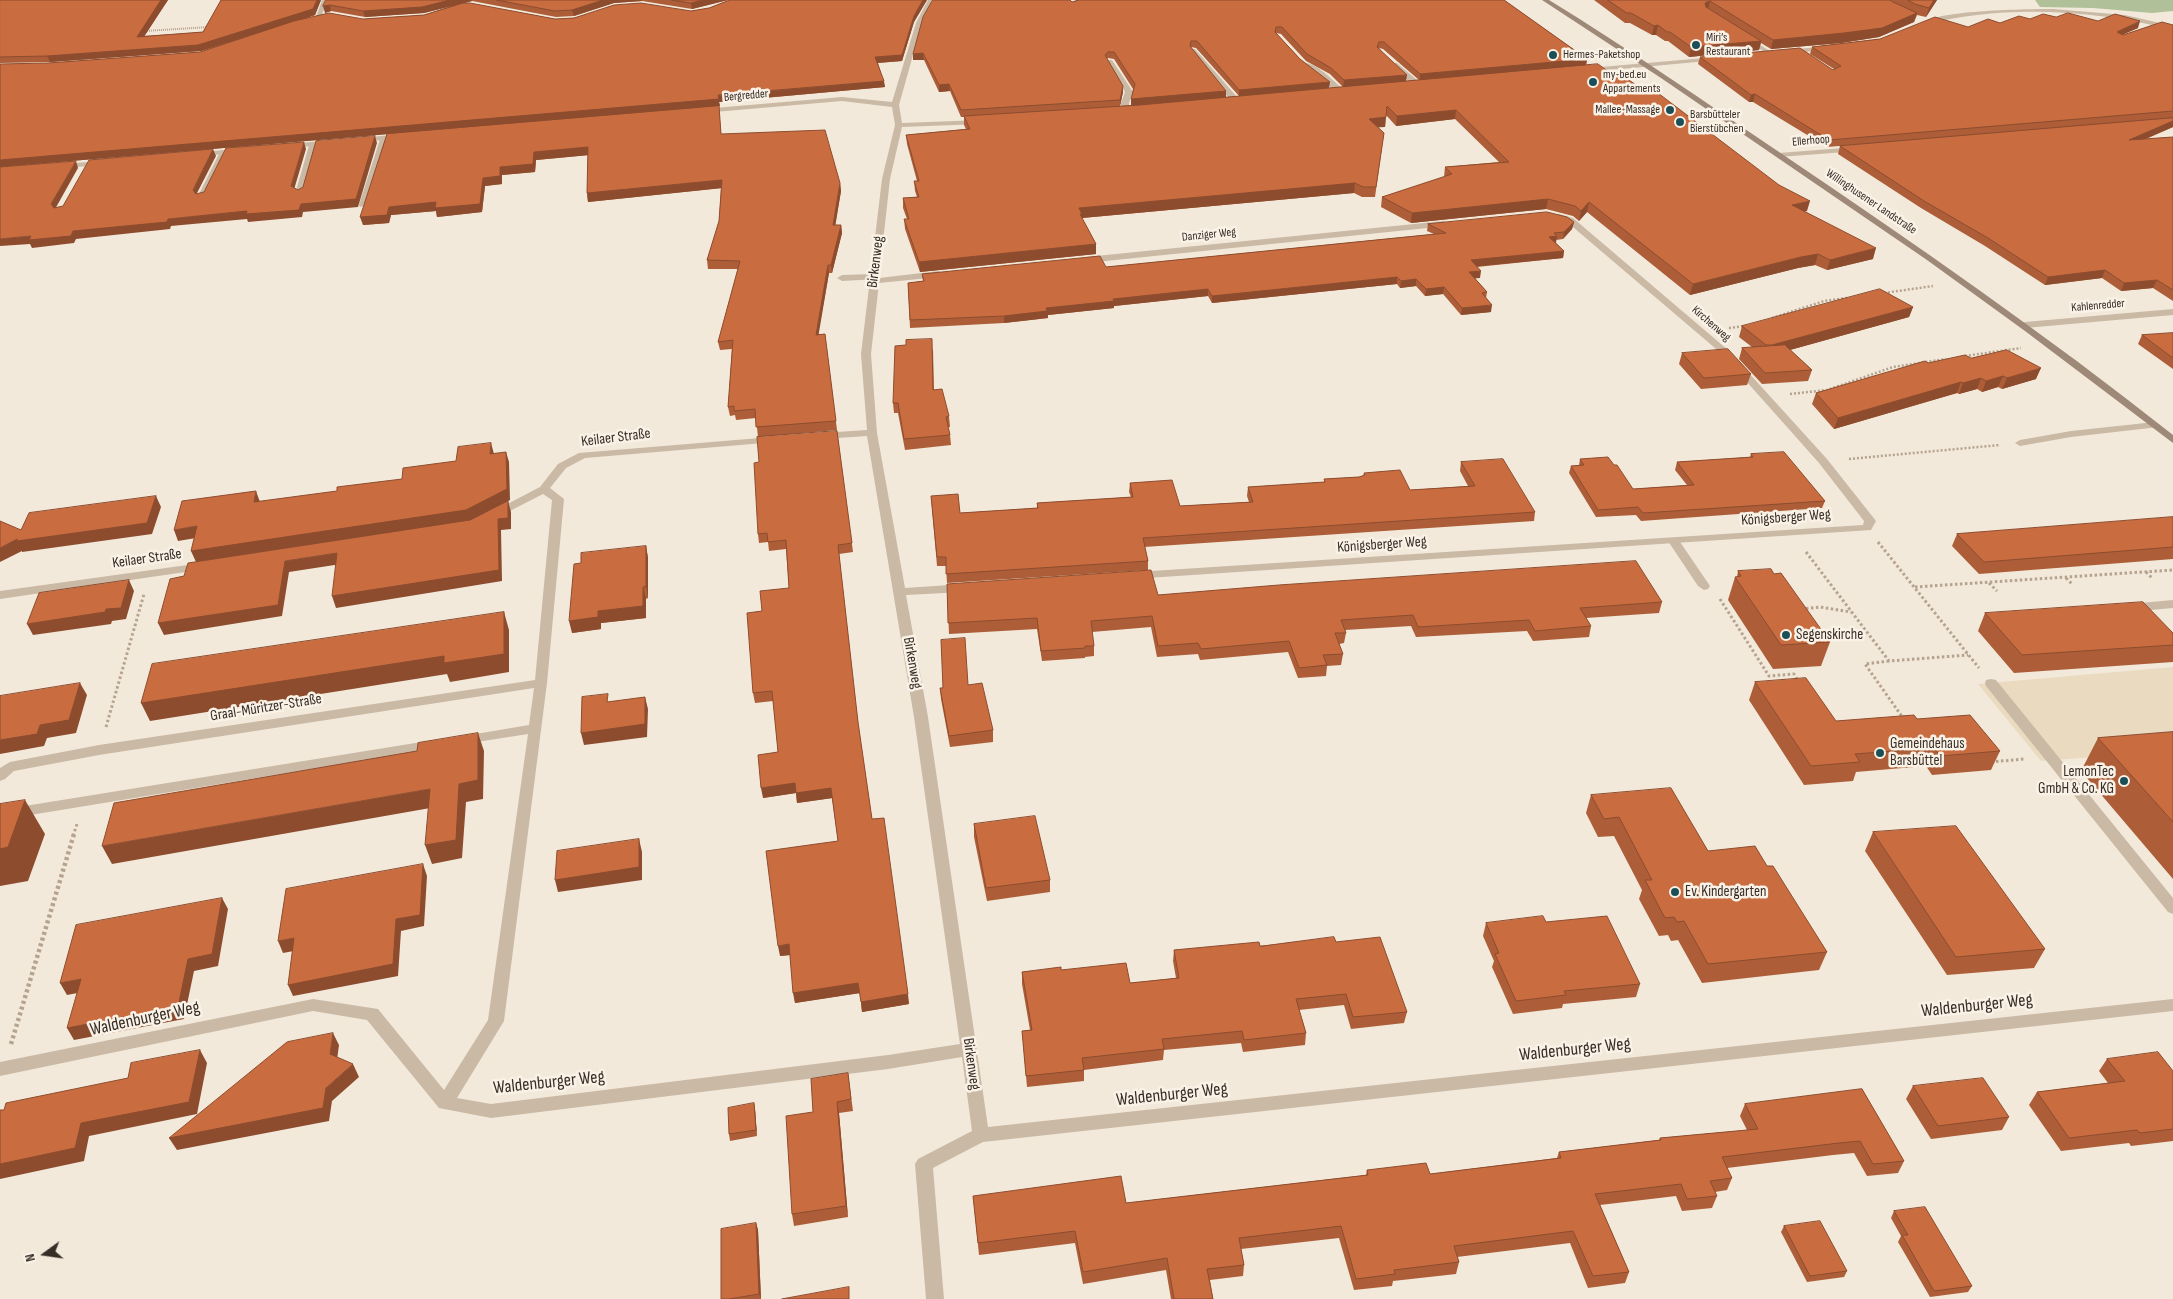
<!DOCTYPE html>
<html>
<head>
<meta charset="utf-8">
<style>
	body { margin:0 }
	#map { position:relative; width:2173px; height:1299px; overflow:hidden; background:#f2e9da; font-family:"Sofia Sans Condensed",sans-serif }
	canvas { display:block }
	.north { position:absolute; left:20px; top:1229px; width:50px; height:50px; -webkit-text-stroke:4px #faf2e6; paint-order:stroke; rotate:256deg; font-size:14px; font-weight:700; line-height:20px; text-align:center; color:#362d27 }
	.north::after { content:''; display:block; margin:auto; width:18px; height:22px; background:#362d27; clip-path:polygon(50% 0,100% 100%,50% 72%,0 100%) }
</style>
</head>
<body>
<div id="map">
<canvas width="2173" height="1299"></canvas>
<div class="north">N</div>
</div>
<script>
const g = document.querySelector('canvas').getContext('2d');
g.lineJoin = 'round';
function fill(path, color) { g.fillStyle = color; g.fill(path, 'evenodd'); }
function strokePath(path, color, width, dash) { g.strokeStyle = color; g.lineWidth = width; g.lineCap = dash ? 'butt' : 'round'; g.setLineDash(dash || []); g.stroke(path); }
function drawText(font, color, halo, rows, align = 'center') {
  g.font = font + ' "Sofia Sans Condensed",sans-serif'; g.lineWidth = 5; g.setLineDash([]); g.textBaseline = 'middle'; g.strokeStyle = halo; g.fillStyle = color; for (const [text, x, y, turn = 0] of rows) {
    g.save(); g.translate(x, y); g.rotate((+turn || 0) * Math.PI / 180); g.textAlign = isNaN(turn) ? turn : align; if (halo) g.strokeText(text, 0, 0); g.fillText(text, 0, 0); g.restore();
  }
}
const green = new Path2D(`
	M2035 0H2173V11L2152 13 2093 8 2040 7Z`);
const plaza = new Path2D(`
	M2173 667V751L2041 761 1978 684Z`);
const pathFar3 = new Path2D(`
	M145 31 209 27`);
const pathFar2 = new Path2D(`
	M1884 293 1933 286
	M1772 318 1824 301 1848 298
	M1729 328 1745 326
	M1965 356 2021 348
	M1790 394 1827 390 1893 367 1946 359
	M1849 459 2000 445`);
const pathFar1 = new Path2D(`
	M1878 542 1979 668
	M1806 552 1889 661 1968 655
	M2146 572 2152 578
	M2066 578 2073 585
	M1989 583 1997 591
	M1915 587 2173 570
	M1720 599 1769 676 1794 674 1798 681
	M1801 609 1820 607 1851 612
	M1889 661 1865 664 1903 718
	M106 727 144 594
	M1991 762 2024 759
	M73 836 77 824`);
const path = new Path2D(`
	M11 1044 74 834`);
const lane = new Path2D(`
	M322 0H328L320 19 315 20Z
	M1747 37 1749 38 1773 53 1768 54 1745 40 1744 39Z
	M1191 49H1195L1238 98V102H1232L1191 51Z
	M1108 60H1112L1133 92 1129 103V112L1122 110 1121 103 1125 92 1107 61Z
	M1304 63C1316 62 1332 80 1342 88V92H1336L1304 65Z
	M1393 63H1397L1418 81V85H1412L1393 65Z
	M381 136 388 138 367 205 360 207 359 205Z
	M310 142 317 144 303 194 299 196 295 194Z
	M221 150 228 152 205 198 198 200 197 198Z
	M875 274 879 277 878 279 842 281 837 278 842 275Z
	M2155 422 2160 425 2159 427 2071 437 2020 446 2015 443 2020 440 2071 431Z
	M1674 538 1678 539 1710 586 1708 589 1704 590 1698 586 1668 541Z
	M2173 600V608L2129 612 2123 608 2129 604Z
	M1991 679 1996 680 2173 898V914L2168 912 1986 686 1985 683 1986 680Z`);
const street = new Path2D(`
	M928 0H934L922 23 899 105 902 123 981 120 985 122 981 124 902 127 890 179 879 278 939 271 943 274 939 277 879 283 871 354 877 433 905 588 964 584 970 588 964 592 906 595 928 717 988 1127 2173 999V1011L983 1142 933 1168 944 1299H926L915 1164 918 1159 972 1131 962 1057 888 1069 491 1118 439 1108 367 1020 313 1011 0 1076V1062L313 999 378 1009 444 1090 488 1020 528 734 464 744 459 743 457 740 459 737 464 736 529 725 534 688 99 755 14 771 5 779 0 781V768L10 762 99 745 535 680 552 500 543 494 500 516H492L490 514 492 512 540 487 558 464 579 453 772 437 776 438 777 440 776 442 585 458 566 468 550 488 564 499 547 683 504 1021 457 1098 491 1104 888 1055 960 1044 914 717 867 436 822 439 817 436 822 433 867 430 861 354 882 179 895 125 892 107 842 101 703 113 699 111 703 109 842 97 892 102 916 23Z
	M2053 9 2125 15 2173 26V30C2094 10 2003 4 1924 25L1921 23C1941 10 2026 9 2053 9Z
	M1828 46 1830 47V49L1788 54 1785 52 1788 50Z
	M1716 57 1719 59 1718 60 1589 72 1585 70 1589 68Z
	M402 134 406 136 405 138 360 142 356 140 360 138Z
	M332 140 336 142 335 144 290 148 286 146 290 144Z
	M1856 147H1859V151L1779 157 1775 155 1779 153Z
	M240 149H243V153L198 156 194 154 198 152Z
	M103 161H106V165L61 168 57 166 61 164Z
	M1559 214 1573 218 1728 350 1827 459 1876 521 1871 530 1132 579 1130 576 1132 573 1136 572 1863 525 1864 521 1819 463 1722 354 1567 222 1556 219V215Z
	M1444 221 1448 224 1447 226 1086 263 1082 260 1086 257Z
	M2173 309V315L2025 328 2020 325 2025 322Z
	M202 563 208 567 206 569 0 599V591Z
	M434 740 439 742 441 745 439 748 0 820V810Z`);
const secondary = new Path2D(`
	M1542 0H1549C1629 49 1705 102 1782 154 1915 244 2047 335 2173 435V443L2025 331 1927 260 1661 78Z`);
const wall = new Path2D(`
	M0 0H168L144 36 203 32 221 0H321L315 15 307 18 363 19 424 15 451 6 424 13 365 17 331 11 325 13 326 0H728L692 9 642 1 614 3 574 16 556 17 472 1 465 3 555 19 691 11 709 8 730 0H927L914 22 902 61 878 63 885 87 719 102 720 106 560 119 719 106 721 134 840 183 841 191 835 225H841L842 233 832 273H829L818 334H825L837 430 758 437 756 418 736 420 735 415 730 416 728 407 732 349 720 350 718 342 738 269H708L707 260 719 221 721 188 588 202 587 193 588 155 536 160 535 172 502 175V184L485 186 482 212 437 217 436 211 391 215 389 223 363 225 387 134 0 167 48 63 200 52 243 38 201 51 50 62 0 63Z
	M1075 0H1504L1587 59 1586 65 1807 211H1804L1873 259 1827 270 1815 265 1798 268 1690 295 1587 212 1579 221 1573 216 1546 209 1411 223 1381 207 1382 197 1444 177 1445 167 1499 162 1455 119 1396 126 1386 115 1385 127H1378L1384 133 1375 197H1362L1354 193 1082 218 1096 244V254L920 272 905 229 904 219H907L903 208V198L917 197 915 191 914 181H917L907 144 906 135 966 129 964 125V117H961L950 91 939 92 924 60H913V54L1076 1ZM1276 33 1281 34 1306 61 1330 74 1343 87 1329 88 1300 59ZM1191 47 1196 48 1239 96 1226 97ZM1379 48 1383 49 1419 80 1406 81ZM1108 58 1114 59 1133 89 1131 105 1120 106 1123 92 1107 59Z
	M1594 0H1937L1926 17 1917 15 1914 22 1879 37 1841 43 1771 49 1761 43 1759 50 1689 57 1668 41H1665L1656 35H1652L1630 23H1625Z
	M2056 17 2098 21 2138 28 2122 35H2123L2173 25V118L1827 147 1753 102H1749L1698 64 1700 57 1833 70 1834 69 1810 54 1812 47 1880 39 2030 19Z
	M2173 118V127L2146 139 2173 137V301L2153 288 2121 291 2102 278 2045 285 1985 246 1921 208 1838 154 1840 146Z
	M1574 222 1572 229 1563 239 1556 240V243L1564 251 1563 258 1477 267 1480 278H1475L1487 292 1486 298 1491 312 1461 315 1443 294 1425 296 1416 286 1400 288 1397 284 1212 303 1208 296 1114 306V308L1048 315V318L1004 323 910 328 908 283 923 281 922 274 1106 267 1434 234 1427 231 1428 224Z
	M1913 307 1909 317 1790 350 1812 370 1808 381 1762 384 1739 359 1742 348 1752 347 1739 337 1742 326Z
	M2173 333V369L2138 344 2142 335Z
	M933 349 934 390 949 416 950 427H948L950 435 951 445 905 450 898 413H894L893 403Z
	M1682 353 1751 374 1747 385 1701 389 1679 364Z
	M1971 358 2036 379 2002 389 1998 387 1982 392 1977 389 1959 394 1957 393 1834 429 1812 404 1816 393 1928 363Z
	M837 431 853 552 839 554 858 723 872 819 909 1004 862 1012 860 993 795 1003 790 955 780 956 838 841 832 798 797 803 796 793 763 798 778 752 773 701 755 703 753 693 789 588 786 549 769 551 768 542 759 543 758 534 759 462Z
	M1751 454 1825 501 1822 508 1641 521 1636 515 1596 517 1569 473 1571 466 1579 465 1580 459 1614 465 1633 489 1687 485 1675 470 1677 462 1750 457Z
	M1461 462 1535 512 1534 521 1144 547 1148 561V570L947 583 946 566H937L931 496 960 513 1037 508V503L1131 497 1129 492 1130 483 1180 506 1249 502 1247 496 1248 487 1324 482V479L1359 477 1363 476 1364 473 1410 490 1468 486 1460 471Z
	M2173 517V559L1979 574 1952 546 1957 534Z
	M646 546 648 558V598L646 599V618L601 623V629L572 633 581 563Z
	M1738 571 1830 642 1821 666 1773 669 1728 600 1735 577H1737Z
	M947 584 1158 595 1662 602 1659 613 1586 618 1591 626 1589 637 1533 641 1527 631 1416 637 1411 626 1345 630 1346 633 1344 643 1339 644 1343 654 1341 665 1327 666 1326 676 1298 678 1288 652 1200 660 1198 654 1157 657 1151 627 1092 632 1094 646V656L1085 657V658L1042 661 1037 629 949 634Z
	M1985 613 2173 633V662L2014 673 1978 631Z
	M1755 682 1836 721 1917 719 2000 751 1991 770 1932 775 1926 766 1856 772 1853 781 1804 785 1749 700Z
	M968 685 993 730V742L950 747 941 699 940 688Z
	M2173 732V879L2081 771 2098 738Z
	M1591 795 1708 851 1767 866 1827 952 1819 970 1702 983 1678 940 1671 941 1668 935 1659 936 1639 899 1642 890 1614 836 1598 837 1586 813Z
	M974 824 1050 880V892L987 901 974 837Z
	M1873 832 2045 949 2034 968 1947 975 1865 851Z
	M1546 922 1640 984 1636 997 1563 1004 1562 1008 1513 1014 1492 967 1494 961 1483 936 1486 923Z
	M1336 942 1407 1012 1404 1023 1351 1029 1344 1005 1299 1010 1306 1033 1305 1045 1243 1052 1241 1043 1164 1050 1163 1060 1084 1070V1081L1027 1087 1022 1031 1030 1030 1022 984V972L1061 970 1130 983 1176 978 1173 961 1174 950Z
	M2107 1059 2173 1071V1141L2131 1146 2129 1143 2061 1151 2029 1105 2037 1092 2108 1083 2099 1071Z
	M848 1073 853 1111 839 1113 848 1217 794 1226 792 1214 813 1112Z
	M1913 1086 2009 1117 2002 1130 1931 1139 1906 1099Z
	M1862 1089 1904 1161 1898 1173 1867 1176 1854 1153 1833 1155 1727 1168 1732 1178 1727 1190 1715 1192 1717 1196 1712 1208 1682 1211 1676 1196 1600 1205 1629 1272 1625 1283 1588 1288 1570 1243 1457 1257 1459 1262 1456 1274 1393 1281 1392 1286 1354 1290 1339 1238 1241 1249 1244 1265 1243 1276 1210 1280 1213 1299H1171L1166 1270 1083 1284 1075 1243 979 1255 973 1196 1126 1203 1366 1175 1367 1170 1430 1174 1557 1158 1559 1152 1659 1140 1660 1138 1747 1130 1740 1116 1745 1104Z
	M754 1103 755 1109 757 1136 730 1141 729 1134Z
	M1894 1211 1972 1286 1968 1292 1930 1297 1898 1242 1901 1236 1891 1218Z
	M756 1223 758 1230 761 1299H721Z
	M1784 1226 1847 1271 1844 1277 1807 1282 1781 1232Z`);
const shadedWall = new Path2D(`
	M161 0H168L140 43 137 37Z
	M317 0H321L315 15 201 51 50 62 47 56 198 45Z
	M450 0H472V1L424 13 365 17 363 11Z
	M603 0H642V1L614 3 574 16 572 10Z
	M703 0H728L692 9 691 3Z
	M923 0H927L914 22 902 61 876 63 875 57Z
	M1934 0H1937L1926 17 1929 8Z
	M1710 1 1708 10 1703 12 1705 3Z
	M330 5 331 11 325 13 323 6Z
	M1917 13 1914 22 1879 37 1841 43 1771 49 1773 40Z
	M2140 21 2138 28 2114 38 2117 32Z
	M1658 25 1656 35H1652L1654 26Z
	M1761 41 1759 50 1689 57 1691 47Z
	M923 53 924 60H913V54Z
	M1587 59 1586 66 1420 80V74Z
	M1407 75 1406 82 1343 87 1344 80Z
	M884 81 885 87 719 102 720 106 0 167V160Z
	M1330 82 1329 88 1239 96V90Z
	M949 84 950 91 939 92V85Z
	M1123 86V92L1120 106V100Z
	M1226 91V98L1131 106V99Z
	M1755 94 1753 102H1749L1751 95Z
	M1387 106 1385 127 1368 128 1369 119Z
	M1456 110 1455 119 1396 126 1397 116Z
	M2173 121V127L2126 147 2129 140Z
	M375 136 377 143 358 207 303 212 302 217 248 222 247 219 171 226 170 229 76 239 74 243 32 248 30 244 0 246V239L31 236 168 219 301 204Z
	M304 142 306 149 293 193 291 186Z
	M588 147 590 155 536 160 535 172 502 175V184L485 186 482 212 437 217 436 211 391 215 389 223 363 225 360 217 389 207 483 178 500 167 534 152Z
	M213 149 216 156 195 197 193 190Z
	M76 161 78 168 54 211 51 204Z
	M722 180 723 188 588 202 587 193Z
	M840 183 841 191 834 234 833 225Z
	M1355 183 1354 193 1082 218 1080 224 1079 208Z
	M1548 199 1546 209 1411 223 1412 213Z
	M1810 201 1807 211 1789 215 1792 205Z
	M1589 202 1587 212 1579 221 1581 211Z
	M1574 222 1572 229 1563 239 1564 232Z
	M841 225 842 233 832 273 831 265Z
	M1557 236 1556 243 1549 237Z
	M1096 244V254L920 272 919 262Z
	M1876 248 1873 259 1827 270 1830 260Z
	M1564 251 1563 258 1470 267 1471 260Z
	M1818 254 1815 265 1798 268 1690 295 1693 284 1801 257Z
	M828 265 829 273 817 344 816 335Z
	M2105 270 2102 278 2045 285 2048 277Z
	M1481 271 1480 278 1468 279 1469 272Z
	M1397 277V284L1212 303V296Z
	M1416 279V286L1400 288 1401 281Z
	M2157 280 2153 288 2121 291 2124 283Z
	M1444 287 1443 294 1425 296 1426 289Z
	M1208 289V296L1114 306V308L1048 315V318L1004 323V316L1046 308 1113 299Z
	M1492 305 1491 312 1461 315 1462 308Z
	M1913 307 1909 317 1768 356 1772 345Z
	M2041 368 2036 379 2002 389 2007 378Z
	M2003 376 1998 387 1982 392 1986 381Z
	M1981 378 1977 389 1959 394 1963 383Z
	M1961 382 1957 393 1834 429 1838 418Z
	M491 443 494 454H490Z
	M506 452 509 462 510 500 508 501 511 512V529L501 530 502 581 336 608 332 596 498 519 469 521 196 562 191 551Z
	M256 491 260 502H254Z
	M156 496 161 507 152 534 22 552V551L0 562V548L17 539Z
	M197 526 202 537 178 541 174 530Z
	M646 546 648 558V598L646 586Z
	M337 553 341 564 289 572 282 616 164 635 158 623 285 561Z
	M129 580 134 591 126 619 112 621 111 624 33 635 27 624 106 609Z
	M643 587 646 599V618L601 623V629L572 633 569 621 598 611Z
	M504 612 509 630V672L450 682 447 674 150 721 141 703Z
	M80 683 87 695 76 733 47 738 44 746 0 754V740L40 725Z
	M645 697 648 709 647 737 584 745 581 733Z
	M478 733 484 751 483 799 466 802 462 858 432 864 425 845 459 784Z
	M795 783 831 788 833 798 797 803 796 793 763 798 761 788Z
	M430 789 436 807 112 864 102 846Z
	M25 800 45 834 28 881 0 886V849Z
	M639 839 642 852V880L558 892 555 880Z
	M423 864 427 876 424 926 401 931 398 976 293 996 288 985 396 919Z
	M222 898 228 909 218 966 194 971 184 1019 74 1040 67 1028 188 959Z
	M294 938 299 950 283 953 278 941Z
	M789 944 790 955 780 956 778 946Z
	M81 979 88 991 67 995 60 983Z
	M858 983 860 993 795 1003 793 993Z
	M908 994 909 1004 862 1012 861 1002Z
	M333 1033 339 1045 336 1067 330 1054Z
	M200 1050 207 1063 197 1114 89 1136 84 1161 0 1179V1164L81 1123Z
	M353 1064 359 1077 332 1101 329 1121 177 1150 169 1138 326 1088Z
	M837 1102 839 1113 848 1217 846 1206Z
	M754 1103 755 1109 757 1136 756 1130Z
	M756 1223 758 1230 761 1299 759 1294Z`);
const building = new Path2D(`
	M0 0H161L137 37 203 32 221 0H317L313 9 198 45 47 56 0 57Z
	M326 0H450L422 7 363 11 330 5 323 6Z
	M497 0H603L572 10 555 11Z
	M672 0H703L691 3Z
	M730 0H923L914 16 902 55 875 57 884 81 718 95 719 99 0 160V64L48 63 200 52 294 21 329 13 363 19 424 15 463 3H470L555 19 574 18 614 5 641 3 691 11 709 8Z
	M933 0H1070L1072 2 1079 0H1504L1587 59 1420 74 1384 42H1379L1377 47 1407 75 1344 80 1331 68 1307 54 1282 27H1276L1275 32 1300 59 1330 82 1239 90 1197 41H1191L1190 46 1226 91 1131 99 1135 84 1114 52H1108L1105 55 1123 86 1120 100 961 110 949 84 939 85 923 53 913 54 923 17Z
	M1608 0H1890L1893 2 1917 13 1882 28 1844 33 1773 40 1710 1 1705 3 1706 7 1761 41 1691 47 1670 32H1667L1658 25 1654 26 1631 13H1627Z
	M1908 0H1934L1929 8 1915 4Z
	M2068 13 2098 21 2115 14 2140 21 2117 32 2123 35 2162 22 2173 25V111L1829 140 1755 94 1751 95 1700 57 1800 48 1833 70 1841 66 1812 47 1880 39 1935 17 1968 27 1988 19 2000 23 2019 16 2030 19 2043 14 2056 17Z
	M1598 64 1613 75 1621 74 1644 91 1654 90 1779 185 1810 201 1792 205 1876 248 1830 260 1818 254 1801 257 1693 284 1589 202 1581 211 1575 206 1548 199 1412 213 1382 197 1452 174 1445 167 1509 162 1456 110 1397 116 1387 106 1386 117 1369 119 1384 133 1376 187H1363L1355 183 1079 208 1082 214H1080L1096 244 919 262 904 219H909L903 198 919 197 914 181H919L906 135 970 129 964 116 1140 105Z
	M719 106 721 134 825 130 840 183 833 225H841L831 265H828L816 335 825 334 836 421 756 427 755 409 734 411V406L728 407 733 340 718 342 740 261 707 260 719 221 722 180 587 193 588 147 534 152 533 164 500 167V176L483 178 480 204 435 208 436 202 389 207 387 215 360 217 387 134Z
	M2173 118V121L2129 140 2173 137V290L2157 280 2124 283 2105 270 2048 277 1988 238 1924 201 1840 146Z
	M375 136 356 199 301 204 299 210 246 214 247 211 168 219 167 222 73 231 71 236 29 240 31 236 0 239V167L76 161 51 204 54 208 63 206 89 160 213 149 193 190 196 194 204 192 226 148 304 142 291 186 298 190 303 187 316 141Z
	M1547 212 1567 217 1574 222 1564 232 1554 233 1557 236 1549 237 1564 251 1471 260 1481 271 1469 272 1487 292 1482 293 1492 305 1462 308 1444 287 1426 289 1416 279 1401 281 1397 277 1212 296 1208 289 1113 299 1114 301 1046 308 1047 311 1004 316 910 320 908 283 924 281 922 274 1100 256 1106 267 1446 233 1428 224Z
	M1880 289 1913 307 1772 345H1766L1742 326Z
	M2173 333V358L2142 335Z
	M932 339 933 390 942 389 949 416 946 417 950 435 904 439 898 403H893L895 346 906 345V340Z
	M1785 345 1812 370 1765 373 1742 348Z
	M1728 349 1751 374 1704 378 1682 353Z
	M2007 350 2041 368 2007 378 2003 376 1986 381 1981 378 1963 383 1961 382 1838 418 1816 393 1925 361 1928 363 1965 355 1971 358Z
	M837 431 852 543 838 545 858 722 872 819 884 818 908 994 861 1002 858 983 793 993 789 944 778 946 766 851 838 841 831 788 796 793 795 783 761 788 758 755 778 752 772 691 753 693 747 613 762 611 760 591 789 588 786 540 768 542 767 533 758 534 754 463 759 462 757 437Z
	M491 443 490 454 506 452 507 489 466 510 191 551 197 526 174 530 182 501 256 491 254 502 337 491V487L402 479 403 468 456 461 458 447Z
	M1784 452 1825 501 1643 513 1638 507 1598 510 1571 466 1584 465 1580 459 1608 457 1614 465H1617L1633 489 1694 485 1677 462 1753 457 1751 454Z
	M1503 459 1535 512 1143 538 1148 561 946 574V557H937L931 496 958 494 960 513 1038 508 1037 503 1133 497 1130 483 1172 480 1180 506 1253 502 1248 487 1325 482 1324 479 1359 477 1365 475 1364 473 1400 470 1410 490 1475 486 1461 462Z
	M156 496 147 523 17 541V539L0 548V521L21 530 29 513Z
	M508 501V518L498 519 499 570 332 596 337 553 285 561 278 605 158 623 170 579 184 576 188 563 470 520Z
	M2173 517V547L1984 562 1957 534Z
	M646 546V586L643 587V606L598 611V617L569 621 574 564 581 563V553Z
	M1636 561 1662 602 1580 608 1591 626 1535 631 1529 620 1418 627 1413 615 1341 620 1346 633H1335L1343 654 1323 655 1327 665 1299 668 1289 641 1201 649 1198 643 1158 646 1152 616 1091 621 1094 646H1085V648L1041 651 1037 618 948 623 947 584 1151 570 1158 595 1279 585Z
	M1771 569 1774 574 1781 573 1830 642 1781 645 1735 577 1741 576 1738 571Z
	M129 580 121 608 106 609 105 612 27 624 39 593Z
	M2143 602 2173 633V645L2022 655 1985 613Z
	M504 612V654L444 663V656L141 703 152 664Z
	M965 638 968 685 982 683 993 730 949 736 940 688H943L941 640Z
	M1806 678 1836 721 1914 715 1917 719 1970 715 2000 751 1940 756 1934 748 1855 754 1860 762 1811 766 1755 682Z
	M80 683 69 720 40 725 37 734 0 740V696Z
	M608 694 607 702 645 697V724L581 733 582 697Z
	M2173 732V822L2098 738Z
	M478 733V780L459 784 456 840 425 845 430 789 102 846 114 803 417 751 418 743Z
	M1671 788 1708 851 1755 846 1767 866H1773L1827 952 1708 964 1684 921 1677 922 1674 917 1665 918 1645 880H1652L1619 817 1604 819 1591 795Z
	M25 800 8 847 0 849V804Z
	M1035 816 1050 880 986 888 974 824Z
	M1956 826 2045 949 1956 957 1873 832Z
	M639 839V867L555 880 557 851Z
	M423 864 420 915 396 919 393 964 288 985 294 938 278 941 286 889Z
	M222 898 212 954 188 959 178 1007 67 1028 81 979 60 983 76 925Z
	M1543 916 1546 922 1607 916 1640 984 1564 991 1566 995 1516 1001 1495 954 1499 953 1486 923Z
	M1334 937 1336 942 1380 937 1407 1012 1353 1017 1346 994 1296 999 1306 1033 1244 1040 1242 1031 1162 1039 1164 1049 1082 1058 1084 1070 1026 1076 1022 1031 1032 1030 1022 972 1061 967V970L1126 963 1130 983 1179 978 1174 950 1259 942 1260 946Z
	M333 1033 330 1054 353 1064 326 1088 323 1108 169 1138 287 1042Z
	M200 1050 189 1102 81 1123 75 1148 0 1164V1110H4L6 1103 128 1078 131 1063Z
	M2158 1052 2173 1071V1129L2140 1133 2137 1130 2069 1138 2037 1092 2125 1081 2107 1059Z
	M848 1073 851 1099 837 1102 846 1206 792 1214 786 1116 813 1112 811 1079Z
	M1983 1078 2009 1117 1938 1126 1913 1086Z
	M1862 1089 1904 1161 1873 1164 1860 1141 1839 1143 1722 1157 1732 1178 1710 1181 1717 1196 1687 1199 1681 1184 1595 1194 1629 1272 1593 1276 1573 1231 1454 1246 1459 1262 1394 1270 1395 1274 1356 1279 1341 1226 1239 1238 1244 1265 1207 1269 1213 1299H1174L1167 1258 1083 1272 1075 1231 978 1243 973 1196 1121 1176 1126 1203 1368 1175 1367 1170 1426 1163 1430 1174 1561 1158 1559 1152 1661 1140 1660 1138 1758 1129 1745 1104Z
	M754 1103 756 1130 729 1134 728 1108Z
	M1925 1207 1972 1286 1934 1291 1902 1235H1908L1894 1211Z
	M1820 1221 1847 1271 1810 1276 1784 1226Z
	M756 1223 759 1294 729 1299H721V1229Z
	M849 1287V1299H782Z`);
const markers = [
	[1696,45,5,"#1b4f58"],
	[1553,55,5,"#1b4f58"],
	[1593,82,5,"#1b4f58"],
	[1670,110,5,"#1b4f58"],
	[1680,122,5,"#1b4f58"],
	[1786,635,5,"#1b4f58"],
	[1880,753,5,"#1b4f58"],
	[2124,781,5,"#1b4f58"],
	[1675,892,5,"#1b4f58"]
];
const farPoinames = [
	["Miri‘s",1706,38],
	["Restaurant",1706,52],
	["Hermes-Paketshop",1563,55],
	["my-bed.eu",1603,75],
	["Appartements",1603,89],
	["Mallee-Massage",1660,110,"right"],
	["Barsbütteler",1690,115],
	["Bierstübchen",1690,129]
];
const farStreetnames = [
	["Bergredder",746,96,-5],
	["Ellerhoop",1811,141,-5],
	["Willinghusener Landstraße",1871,202,34],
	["Danziger Weg",1209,235,-6],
	["Kahlenredder",2098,306,-5],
	["Kirchenweg",1711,324,41]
];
const streetNames = [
	["Birkenweg",876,262,-83],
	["Keilaer Straße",616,438,-7],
	["Königsberger Weg",1786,518,-4],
	["Königsberger Weg",1382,545,-4],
	["Keilaer Straße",147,559,-8],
	["Birkenweg",912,663,80],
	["Graal-Müritzer-Straße",266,708,-9],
	["Birkenweg",971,1064,82]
];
const poiNames = [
	["Segenskirche",1796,635],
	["Gemeindehaus",1890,744],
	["Barsbüttel",1890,761],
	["LemonTec",2114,772,"right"],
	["GmbH & Co. KG",2114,789,"right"],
	["Ev. Kindergarten",1685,892]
];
const nearStreetnames = [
	["Waldenburger Weg",1977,1006,-6],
	["Waldenburger Weg",145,1019,-12],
	["Waldenburger Weg",1575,1050,-6],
	["Waldenburger Weg",549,1083,-6],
	["Waldenburger Weg",1172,1095,-6]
];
fill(green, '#b0c199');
fill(plaza, '#eadbc0');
strokePath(pathFar3, '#b6a38f', 2, [1, 1]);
strokePath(pathFar2, '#b6a38f', 2.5, [2, 2]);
strokePath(pathFar1, '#b6a38f', 3, [2.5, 2.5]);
strokePath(path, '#b6a38f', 4.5, [3, 3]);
fill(lane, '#cab9a5');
fill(street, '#cab9a5');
fill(secondary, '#9e8877');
fill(wall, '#ad5e38');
fill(shadedWall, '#8d4c2e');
fill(building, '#c96d41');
strokePath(building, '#8d4c2e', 1);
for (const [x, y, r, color] of markers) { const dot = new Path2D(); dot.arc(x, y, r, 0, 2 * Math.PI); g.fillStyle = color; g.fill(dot); strokePath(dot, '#faf2e6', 2); }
drawText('12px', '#362d27', '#faf2e6', farPoinames, 'left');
drawText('12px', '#362d27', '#faf2e6', farStreetnames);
drawText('15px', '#362d27', '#faf2e6', streetNames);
drawText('15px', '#362d27', '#faf2e6', poiNames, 'left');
drawText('18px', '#362d27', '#faf2e6', nearStreetnames);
</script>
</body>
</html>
